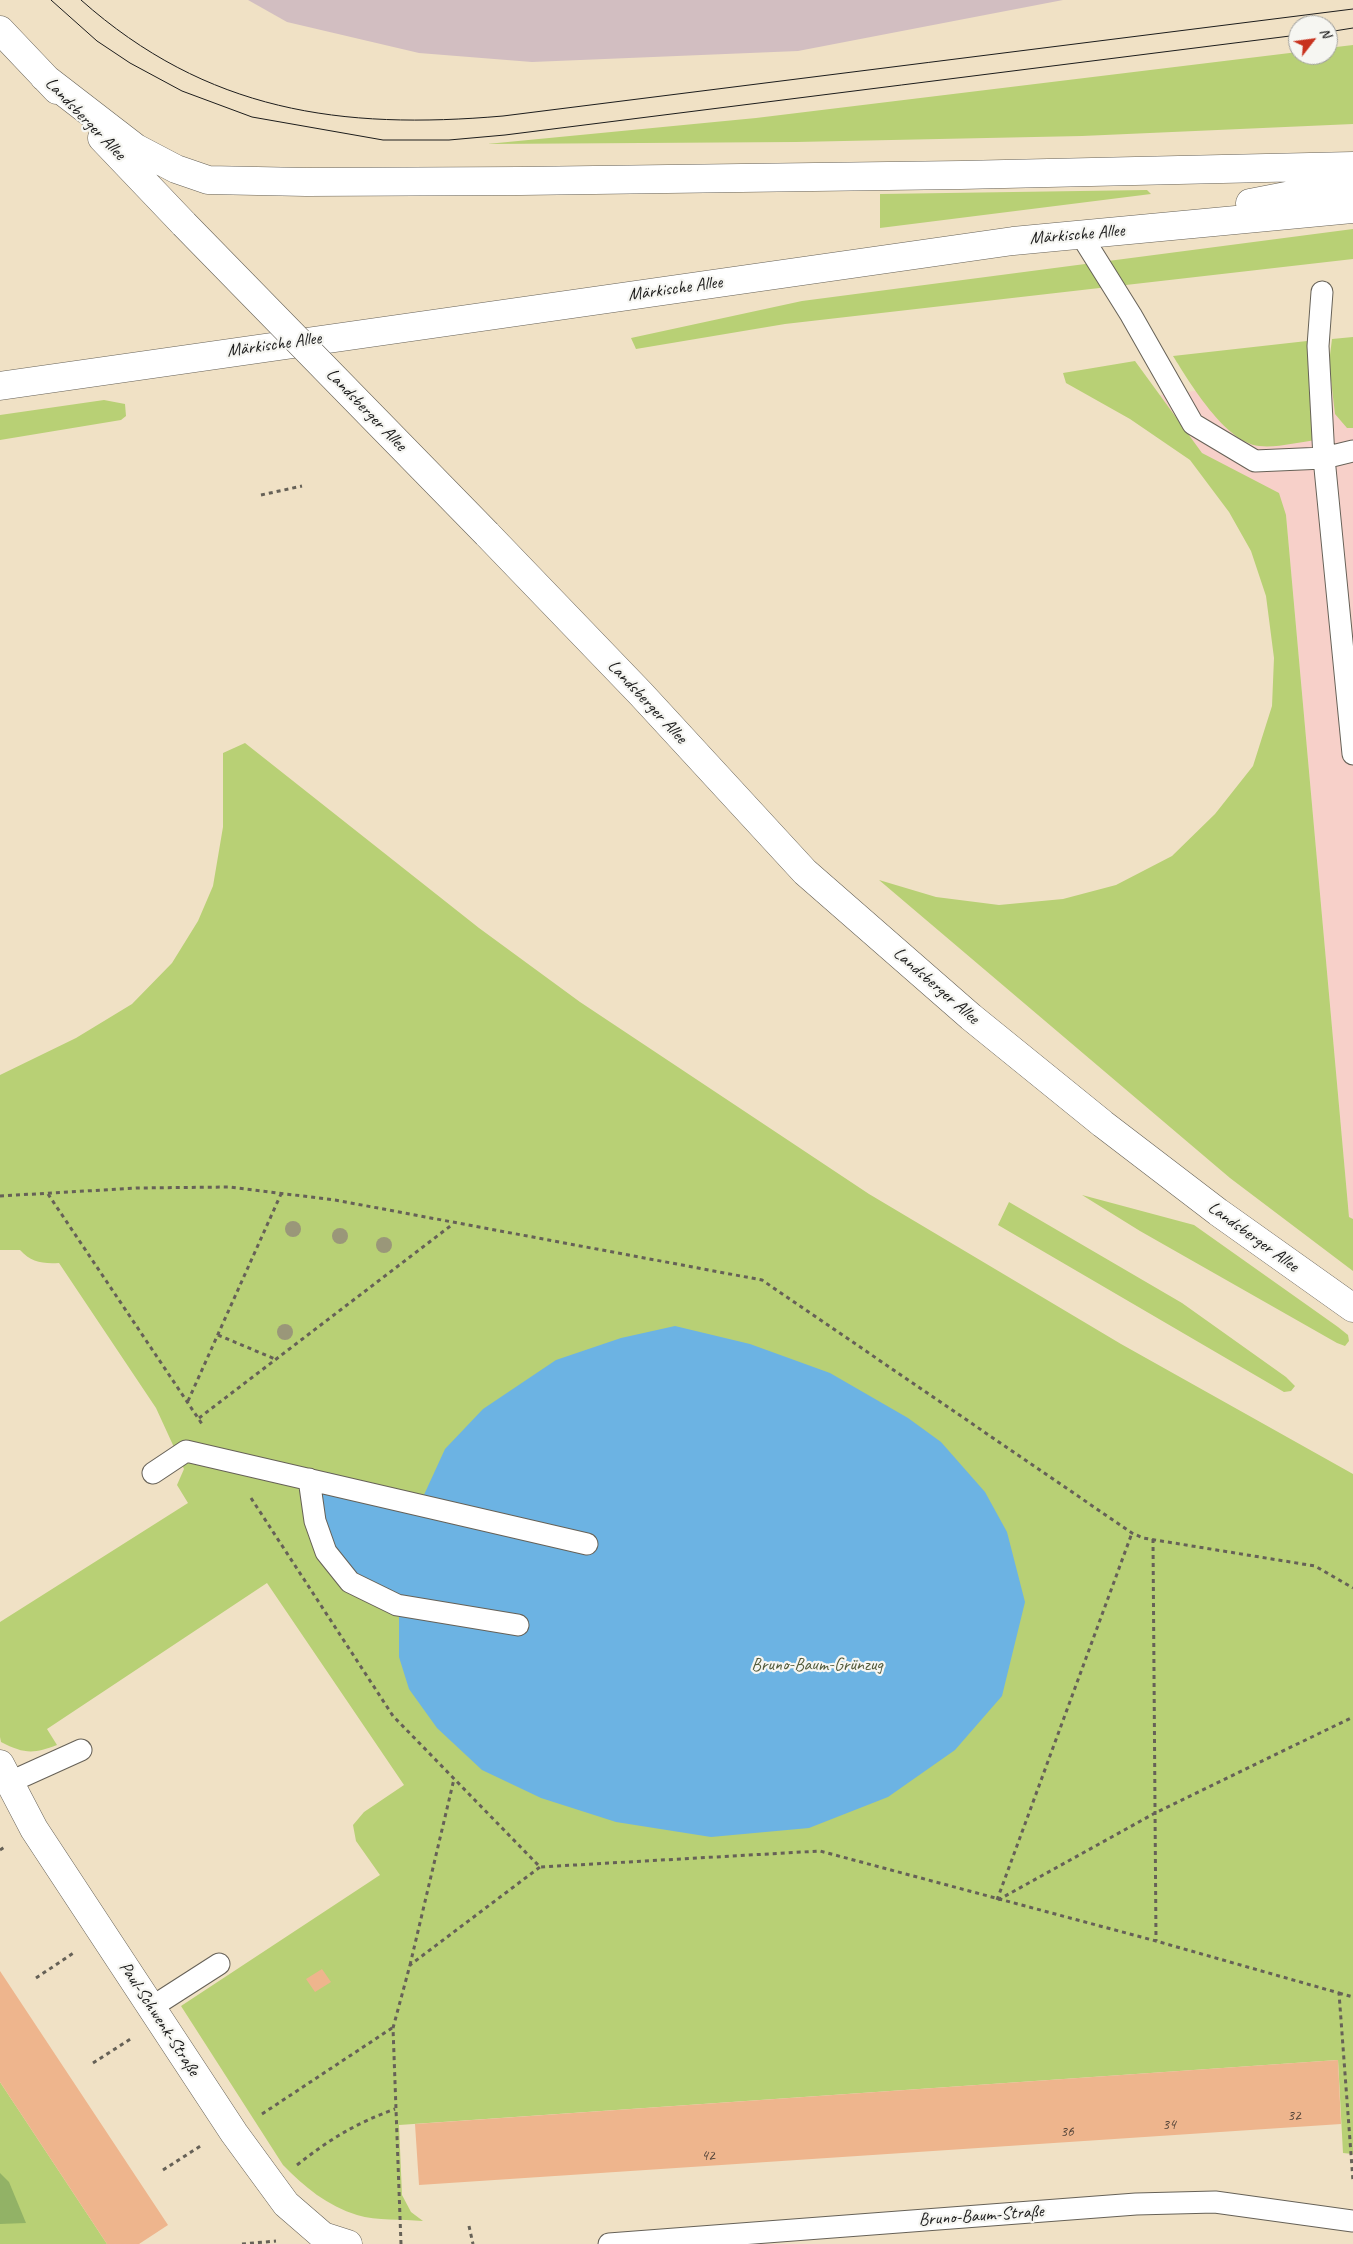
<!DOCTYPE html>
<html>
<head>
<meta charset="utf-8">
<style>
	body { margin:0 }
	#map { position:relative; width:1353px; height:2244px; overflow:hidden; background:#f0e1c5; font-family:Caveat,sans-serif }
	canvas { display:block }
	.north { position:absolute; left:1288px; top:15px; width:50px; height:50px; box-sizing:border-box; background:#f6f6f2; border:1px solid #9f9f9c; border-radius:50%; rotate:60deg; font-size:14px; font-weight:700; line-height:20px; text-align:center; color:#1c1c1c }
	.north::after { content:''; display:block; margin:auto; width:18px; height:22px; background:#c8321e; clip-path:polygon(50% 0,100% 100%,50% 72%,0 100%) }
</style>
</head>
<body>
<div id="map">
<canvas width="1353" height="2244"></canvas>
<div class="north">N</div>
</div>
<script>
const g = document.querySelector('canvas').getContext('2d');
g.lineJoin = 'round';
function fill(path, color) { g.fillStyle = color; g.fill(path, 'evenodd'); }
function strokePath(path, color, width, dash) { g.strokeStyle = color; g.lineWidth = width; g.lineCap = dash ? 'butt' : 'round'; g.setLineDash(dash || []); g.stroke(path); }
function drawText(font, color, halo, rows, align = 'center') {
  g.font = font + ' Caveat,sans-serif'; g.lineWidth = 4.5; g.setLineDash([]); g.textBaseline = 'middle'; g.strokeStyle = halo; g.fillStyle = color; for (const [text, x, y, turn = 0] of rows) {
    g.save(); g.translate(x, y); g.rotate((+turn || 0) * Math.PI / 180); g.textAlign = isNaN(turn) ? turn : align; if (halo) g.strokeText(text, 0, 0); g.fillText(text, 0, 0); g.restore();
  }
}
const built = new Path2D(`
	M1353 372V1219L1349 1217 1286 515 1202 453 1120 400Z`);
const industrial = new Path2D(`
	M248 0H1063L798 51 532 62 419 53 287 22Z`);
const green = new Path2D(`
	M1353 45V124L1082 136 796 142 487 144 756 118 1298 52V55H1328V48Z
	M1147 190 1151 194 880 228V194Z
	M1353 229V259L785 324 636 349 631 338 802 301Z
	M1353 337V428H1347L1335 414 1329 363 1332 339Z
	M1307 341 1317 440C1299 442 1277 448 1259 446 1225 442 1190 383 1173 356Z
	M1135 361 1202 453 1279 493 1286 515 1349 1217 1353 1219V1271L1230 1178 879 880 936 897 999 905 1063 899 1116 885 1172 856 1215 814 1253 766 1272 706 1274 658 1266 596 1251 551 1229 512 1190 460 1130 419 1066 383 1063 373Z
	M104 400 125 404 126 416 121 420 0 440V415Z
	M245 743 479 928 580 1002 869 1194 1121 1344 1353 1474V2154L1343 2153 1338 2060 399 2125 402 2195 411 2212 423 2221C402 2219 377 2221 357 2215 328 2206 304 2187 283 2165L181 2006 380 1875 356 1841 353 1825 364 1812 404 1785 267 1583 47 1729 57 1745C34 1754 24 1754 1 1742L0 1737V1622L188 1503 177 1485 184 1469 156 1408 59 1263C42 1264 31 1262 20 1250H0V1075L76 1038 132 1004 172 963 198 921 213 886 223 827V753Z
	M1082 1195 1194 1225 1338 1327 1348 1335 1349 1341 1345 1346 1337 1343 1140 1231Z
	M1009 1202 1182 1303 1286 1377 1295 1386 1291 1391 1284 1392 998 1225Z
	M0 2082 107 2244H0Z`);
const forest = new Path2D(`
	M0 2173 9 2182 26 2223 0 2224Z`);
const water = new Path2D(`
	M675 1326 750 1344 830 1373 908 1418 941 1442 985 1492 1007 1532 1025 1602 1002 1696 955 1750 888 1797 809 1828 711 1837 616 1822 541 1798 482 1770 437 1728 409 1689 399 1657V1616L355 1593 321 1563 305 1522 327 1472 423 1497 445 1449 483 1409 556 1360 621 1338Z`);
const building = new Path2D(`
	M322 1969 331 1982 315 1992 306 1979Z
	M0 1971 168 2225 139 2244H107L0 2082Z
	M1338 2060 1341 2124 419 2185 415 2124Z`);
const path = new Path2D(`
	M261 495 302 486
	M48 1194 202 1424
	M0 1196 137 1188 229 1187 335 1200 762 1280 1132 1533 1143 1538 1315 1566 1353 1588
	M218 1335 275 1359
	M188 1401 281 1194
	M199 1418 453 1224
	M251 1498 393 1716 540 1867 820 1851 1156 1941 1339 1993 1353 2181
	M1153 1539 1156 1941
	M0 1850 6 1846
	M997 1900 1132 1533
	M998 1900 1155 1813 1353 1717
	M410 1965 454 1779
	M36 1978 75 1952
	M1339 1993 1353 1997
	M93 2063 132 2038
	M262 2114 392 2028
	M297 2165C330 2139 356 2123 395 2109
	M163 2170 202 2145
	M469 2226 473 2244
	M242 2244 276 2241
	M401 2244 393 2028 410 1965 540 1867`);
const service = new Path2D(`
	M1081 235 1131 315 1193 424 1255 461 1324 458 1353 451
	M1322 292 1318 346 1324 458 1353 754
	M153 1473 186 1451 587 1544
	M309 1479 315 1521 326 1552 350 1582 397 1605 518 1625
	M8 1783 81 1750
	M152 2007 219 1964
	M609 2244 1136 2204 1215 2202 1353 2221`);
const minor = new Path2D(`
	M0 1764 34 1829 234 2133 286 2204 323 2236 348 2244`);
const primary = new Path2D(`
	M0 30 57 90
	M44 77 136 148 176 169 208 180 306 182 521 181 961 175 1353 166
	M102 138 184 224
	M1250 203 1353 183
	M0 386 1013 241 1353 209
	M487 534 641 694 805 872 971 1017 1103 1124 1218 1212 1353 1308`);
const tram = new Path2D(`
	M51 0 97 41 130 63 182 91 252 117 383 140H449L505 135 1298 35
	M81 0C207 112 341 130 503 116L1353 9
	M1328 32 1353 28`);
const primaryBridge = new Path2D(`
	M184 224 487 534`);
const trees = [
	[293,1229],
	[340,1236],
	[384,1245],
	[285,1332]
];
const numberNames = [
	["32",1294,2116],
	["34",1169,2125],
	["36",1067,2132],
	["42",708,2156]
];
const streetNames = [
	["Landsberger Allee",85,119,46],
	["Märkische Allee",1077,235,-5],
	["Märkische Allee",675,289,-8],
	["Märkische Allee",274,345,-8],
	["Landsberger Allee",366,410,46],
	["Landsberger Allee",647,702,47],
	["Landsberger Allee",936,986,41],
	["Landsberger Allee",1253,1237,36],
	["Paul-Schwenk-Straße",159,2019,57],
	["Bruno-Baum-Straße",981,2216,-4]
];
const parkNames = [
	["Bruno-Baum-Grünzug",817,1665]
];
fill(built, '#f7d0c9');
fill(industrial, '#d2bec1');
fill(green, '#b8d075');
fill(forest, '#92b266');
fill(water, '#6cb3e3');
fill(building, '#eeb58d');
strokePath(service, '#666157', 23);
strokePath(minor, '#666157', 29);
strokePath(primary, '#666157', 29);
strokePath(path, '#666157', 3, [4, 4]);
strokePath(service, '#fff', 21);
strokePath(minor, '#fff', 28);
strokePath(primary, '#fff', 28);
strokePath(tram, '#1c1c1c', 1);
strokePath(primaryBridge, '#666157', 29, []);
strokePath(primaryBridge, '#fff', 28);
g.fillStyle = '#9a9779';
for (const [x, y] of trees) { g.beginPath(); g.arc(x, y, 8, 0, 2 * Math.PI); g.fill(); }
drawText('15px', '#504238', null, numberNames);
drawText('18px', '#1c1c1c', '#f6f6f2', streetNames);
drawText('18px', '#535b3b', '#f6f6f2', parkNames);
</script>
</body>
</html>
